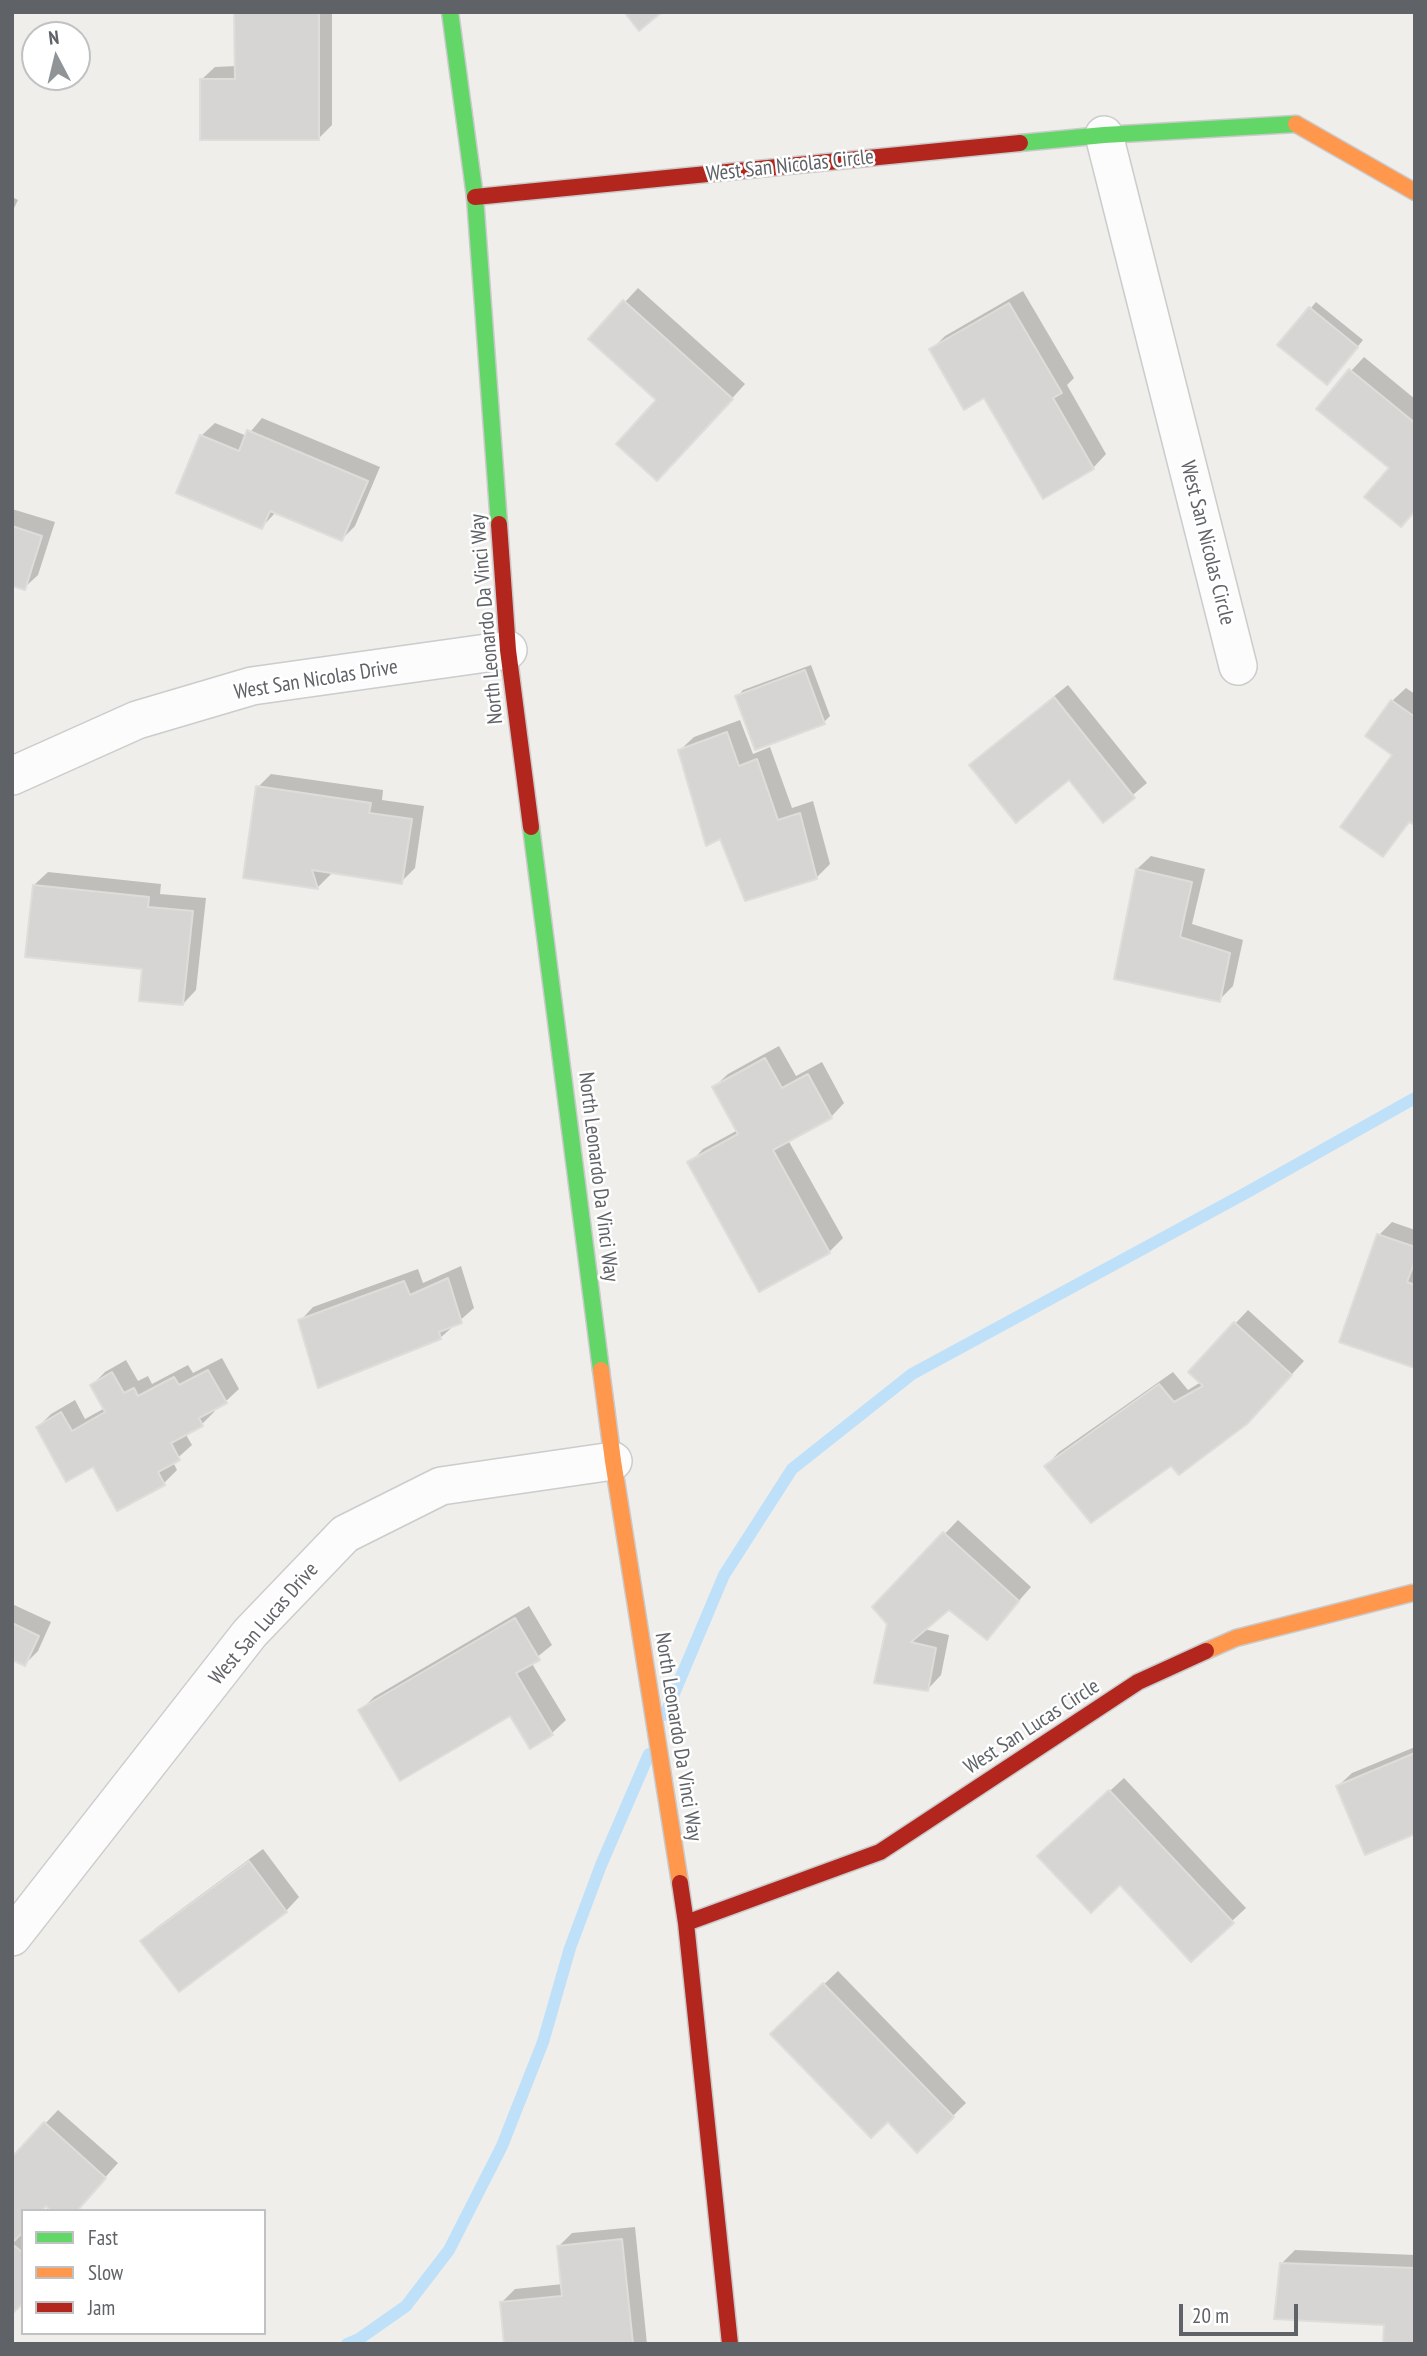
<!DOCTYPE html>
<html>
<head>
<meta charset="utf-8">
<style>
	body { margin:0 }
	#map { position:relative; width:1427px; height:2356px; overflow:hidden; background:#efeeea; font-family:"PT Sans Narrow",sans-serif }
	canvas { display:block }
	.frame { position:absolute; inset:0; border:14px solid #5f6368; pointer-events:none }
	.legend { position:absolute; left:21px; top:2209px; width:245px; height:126px; box-sizing:border-box; background:#fff; border:2px solid #bfc1c3; margin:0; padding:9px 12px; list-style:none; font-size:21px; color:#5f6368 }
	.legend li { display:flex; align-items:center; gap:14px; height:35px }
	.legend b { width:35px; border:2px solid #bfc1c3 }
	.north { position:absolute; left:21px; top:21px; width:70px; height:70px; box-sizing:border-box; background:#fff; border:2px solid #bfc1c3; border-radius:50%; rotate:353deg; font-size:19px; font-weight:700; line-height:28px; text-align:center; color:#5f6368 }
	.north::after { content:''; display:block; margin:auto; width:24px; height:32px; background:#919496; clip-path:polygon(50% 0,100% 100%,50% 72%,0 100%) }
	.scale { position:absolute; left:1179px; top:2304px; width:119px; height:32px; box-sizing:border-box; border:4px solid #5f6368; border-top:0; padding-left:9px; font-size:21px; line-height:24px; white-space:nowrap; color:#5f6368; -webkit-text-stroke:5px #fff; paint-order:stroke }
</style>
</head>
<body>
<div id="map">
<canvas width="1427" height="2356"></canvas>
<div class="frame"></div>
<ul class="legend">
<li><b style="height:9px;background:#63d668"></b>Fast</li>
<li><b style="height:9px;background:#ff974d"></b>Slow</li>
<li><b style="height:9px;background:#b3261e"></b>Jam</li>
</ul>
<div class="north">N</div>
<div class="scale">20 m</div>
</div>
<script>
const g = document.querySelector('canvas').getContext('2d');
g.lineJoin = 'round';
function fill(path, color) { g.fillStyle = color; g.fill(path, 'evenodd'); }
function strokePath(path, color, width, dash) { g.strokeStyle = color; g.lineWidth = width; g.lineCap = dash ? 'butt' : 'round'; g.setLineDash(dash || []); g.stroke(path); }
function drawText(font, color, halo, rows, align = 'center') {
  g.font = font + ' "PT Sans Narrow",sans-serif'; g.lineWidth = 5; g.setLineDash([]); g.textBaseline = 'middle'; g.strokeStyle = halo; g.fillStyle = color; for (const [text, x, y, turn = 0] of rows) {
    g.save(); g.translate(x, y); g.rotate((+turn || 0) * Math.PI / 180); g.textAlign = isNaN(turn) ? turn : align; if (halo) g.strokeText(text, 0, 0); g.fillText(text, 0, 0); g.restore();
  }
}
const shadow = new Path2D(`
	M236 12H332V125L319 138 201 80 215 67 236 66Z
	M12 197 18 200 12 212Z
	M638 288 745 384 671 466 658 400 591 339Z
	M1023 291 1074 378 1067 385 1106 454 1093 468 985 396 931 350 945 336Z
	M1316 302 1363 340 1333 377 1280 345Z
	M1364 357 1415 399V512L1401 525 1391 468 1351 371Z
	M262 418 380 467 355 526 342 539 276 512 262 527 201 436 215 423 247 436Z
	M12 509 55 522 38 575 24 588 12 585Z
	M811 665 830 716 824 722 737 697 743 690Z
	M1068 685 1147 783 1103 820 1069 777 972 765 985 752Z
	M1406 688 1415 694V823L1411 821 1383 855 1395 755 1392 701Z
	M740 720 753 754 770 747 792 808 813 801 830 864 816 878 721 837 680 750 694 737Z
	M271 774 383 790 382 800 424 806 415 868 401 882 330 871 331 874 318 887 245 877 258 787Z
	M1151 856 1205 869 1192 924 1243 940 1233 986 1219 1000 1137 869Z
	M48 872 161 884 160 894 206 898 196 990 183 1004 144 967 34 885Z
	M779 1046 796 1076 822 1062 844 1103 831 1117 788 1140 843 1238 829 1252 760 1290 690 1163 703 1149 738 1130 714 1087 728 1074Z
	M1392 1222 1415 1230V1367L1379 1235Z
	M461 1266 474 1308 440 1338 300 1321 313 1307 418 1269 423 1283Z
	M1248 1310 1304 1361 1261 1408 1172 1463 1046 1466 1059 1452 1173 1372 1188 1390 1201 1382 1190 1372Z
	M222 1358 239 1389 225 1402 214 1408 215 1411 202 1424 185 1433 192 1445 173 1462 177 1470 164 1483 94 1465 38 1427 51 1414 75 1400 85 1419 105 1408 92 1385 105 1372 126 1360 138 1381 148 1376 152 1384 188 1365 193 1373Z
	M958 1520 1031 1587 987 1637 949 1608 924 1629 949 1635 941 1675 928 1689 889 1624 875 1607Z
	M12 1604 51 1622 38 1651 25 1664 14 1659 12 1663Z
	M529 1606 552 1645 531 1662 566 1720 552 1733 530 1747 511 1714 360 1711 374 1697Z
	M1415 1747V1832L1338 1786 1352 1773Z
	M1124 1778 1246 1908 1191 1959 1120 1883 1053 1843Z
	M263 1849 299 1897 286 1911 179 1990 143 1942 156 1928Z
	M838 1971 966 2103 917 2151 888 2120 772 2034Z
	M58 2110 118 2163 75 2211 46 2204 23 2211V2302L12 2312V2159Z
	M635 2227 647 2344H506L501 2303 515 2289 563 2284 559 2246 572 2233Z
	M1295 2250 1415 2255V2344L1386 2324 1282 2263Z`);
const stream = new Path2D(`
	M665 1715 724 1575 792 1469 912 1374 1244 1194 1415 1098
	M347 2344 359 2339 406 2306 449 2250 502 2146 543 2042 570 1948 601 1865 649 1754`);
const building = new Path2D(`
	M234 12H319V140H200V79H235Z
	M624 12H662L639 31Z
	M623 300 733 399 657 481 616 444 656 400 588 339Z
	M1009 303 1062 393 1053 398 1094 469 1043 499 984 398 964 410 929 349Z
	M1309 307 1358 347 1327 385 1277 345Z
	M1349 369 1415 423V511L1401 527 1364 497 1389 468 1316 409Z
	M247 430 368 481 342 541 270 511 262 529 176 493 200 435 239 451Z
	M12 526 42 536 25 590 12 586Z
	M805 670 825 724 755 750 735 696Z
	M1054 697 1135 798 1103 823 1069 780 1016 823 969 765Z
	M1391 700 1415 717V825L1409 822 1383 857 1340 827 1392 755 1365 736Z
	M727 732 739 766 757 759 778 820 800 813 817 879 745 901 720 839 706 846 678 750Z
	M256 786 371 803 369 813 412 819 402 884 312 870 318 889 243 878Z
	M1136 869 1192 882 1180 937 1230 953 1220 1002 1114 979Z
	M33 885 149 897 148 907 193 911 183 1005 139 1001 142 969 25 957Z
	M765 1058 782 1088 808 1074 832 1118 773 1150 830 1253 759 1292 687 1162 738 1134 712 1087Z
	M1377 1234 1415 1247V1261L1407 1282 1415 1285V1368L1339 1342Z
	M448 1278 462 1323 439 1332 441 1339 318 1388 298 1320 404 1281 410 1295Z
	M1234 1322 1292 1375 1247 1424 1179 1475 1171 1466 1091 1523 1044 1466 1159 1384 1174 1402 1203 1386 1188 1372Z
	M208 1370 227 1403 199 1418 203 1426 171 1443 180 1460 158 1472 165 1485 117 1511 93 1467 66 1482 36 1427 61 1412 72 1431 105 1412 90 1385 112 1372 124 1393 134 1388 138 1396 174 1377 179 1385Z
	M943 1532 1019 1601 987 1640 949 1610 911 1642 936 1648 928 1691 874 1683 887 1624 872 1607Z
	M515 1618 540 1660 516 1673 553 1735 530 1749 510 1716 400 1781 358 1710Z
	M12 1623 39 1636 25 1666 12 1660Z
	M1415 1753V1834L1365 1855 1336 1786Z
	M1109 1790 1234 1923 1191 1962 1120 1885 1091 1913 1037 1856Z
	M249 1861 287 1912 179 1992 140 1941Z
	M823 1983 954 2117 917 2153 888 2122 871 2138 770 2034Z
	M44 2122 106 2178 77 2211H51L46 2206 41 2211H23V2232L12 2243V2157Z
	M622 2239 633 2344H504L500 2302 562 2296 557 2246Z
	M12 2244 23 2253V2303L12 2314Z
	M1280 2263 1415 2268V2344H1383L1384 2325 1274 2319Z`);
const street = new Path2D(`
	M1104 135 1238 666
	M12 776 137 720 252 686 508 650
	M12 1937 250 1633 345 1534 441 1486 613 1461`);
const fast = new Path2D(`
	M450 12 475 197 499 524
	M1020 143 1104 135 1296 124
	M531 827 601 1370`);
const slow = new Path2D(`
	M1296 124 1415 192
	M601 1370 613 1461 680 1883
	M1206 1651 1236 1638 1412 1593`);
const jam = new Path2D(`
	M475 197 1020 143
	M499 524 508 650 531 827
	M680 1883 686 1923 730 2344
	M686 1923 880 1852 1138 1682 1206 1651`);
const streetNames = [
	["West San Nicolas Circle",790,166,-6],
	["West San Nicolas Circle",1207,543,76],
	["North Leonardo Da Vinci Way",487,619,-95],
	["West San Nicolas Drive",316,680,-9],
	["North Leonardo Da Vinci Way",598,1177,83],
	["West San Lucas Drive",264,1624,-49],
	["West San Lucas Circle",1032,1727,-33],
	["North Leonardo Da Vinci Way",678,1737,81]
];
fill(shadow, '#0003');
strokePath(stream, '#bfe0f9', 12);
fill(building, '#d6d5d3');
strokePath(building, '#deddd9', 2);
strokePath(street, '#cbcccc', 40);
strokePath(fast, '#cacacb', 19);
strokePath(slow, '#cacacb', 19);
strokePath(jam, '#cacacb', 19);
strokePath(street, '#fdfcfc', 37);
strokePath(fast, '#63d668', 16);
strokePath(slow, '#ff974d', 16);
strokePath(jam, '#b3261e', 16);
drawText('21px', '#5f6368', '#fff', streetNames);
</script>
</body>
</html>
